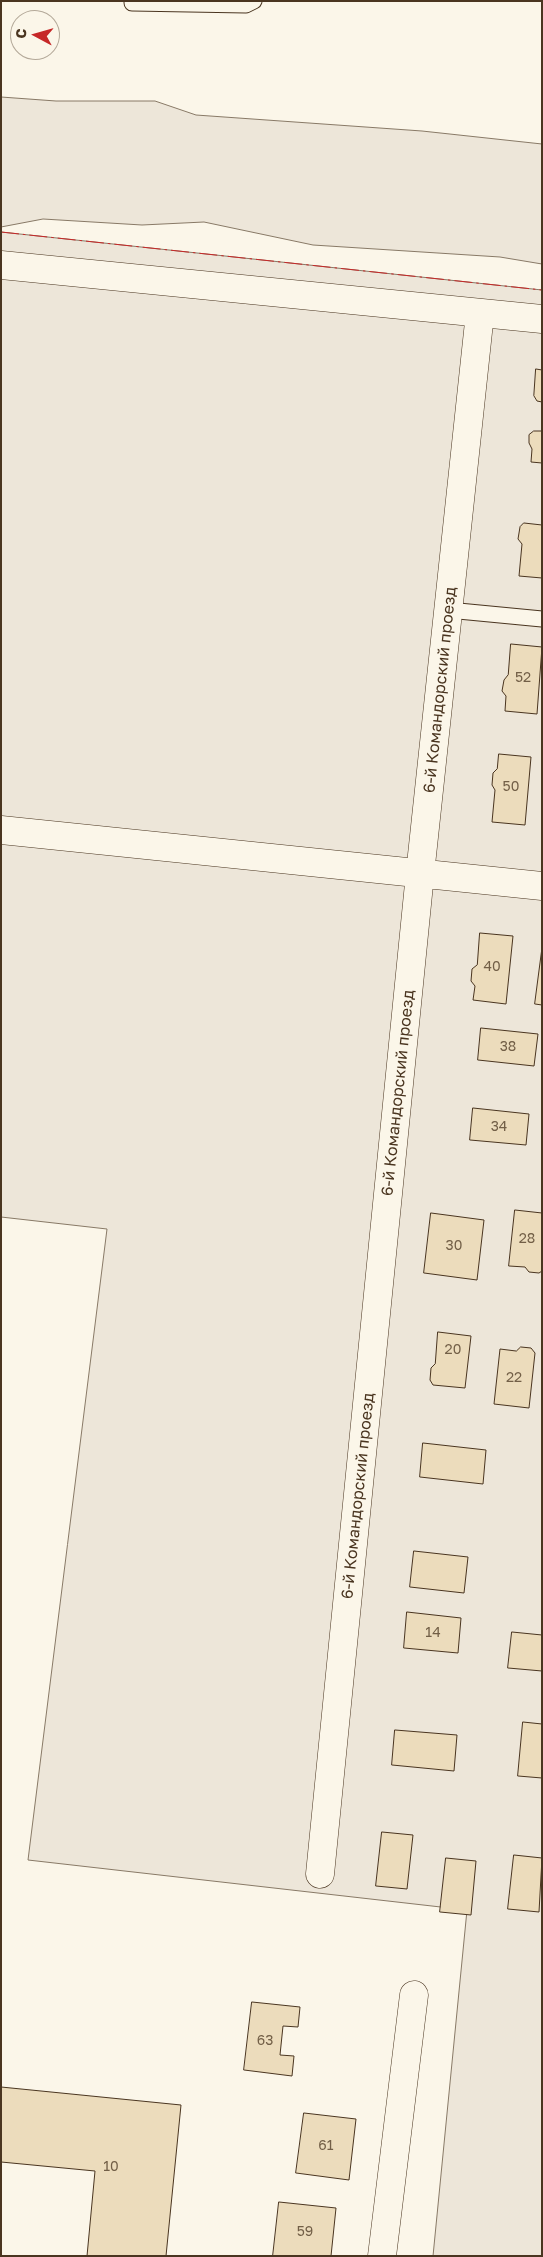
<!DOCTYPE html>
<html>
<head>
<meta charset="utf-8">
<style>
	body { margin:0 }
	#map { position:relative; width:543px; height:2257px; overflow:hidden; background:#fbf6e9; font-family:"Golos Text",sans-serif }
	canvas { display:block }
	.frame { position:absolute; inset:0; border:2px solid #4a3520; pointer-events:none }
	.north { position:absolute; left:10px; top:10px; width:50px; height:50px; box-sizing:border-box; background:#fbf6e9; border:1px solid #b4a999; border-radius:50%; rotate:276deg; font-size:14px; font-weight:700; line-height:20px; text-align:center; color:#4a3520 }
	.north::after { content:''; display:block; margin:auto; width:18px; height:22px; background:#c62828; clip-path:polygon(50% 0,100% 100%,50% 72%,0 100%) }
</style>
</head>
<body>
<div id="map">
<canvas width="543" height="2257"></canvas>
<div class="frame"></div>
<div class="north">С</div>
</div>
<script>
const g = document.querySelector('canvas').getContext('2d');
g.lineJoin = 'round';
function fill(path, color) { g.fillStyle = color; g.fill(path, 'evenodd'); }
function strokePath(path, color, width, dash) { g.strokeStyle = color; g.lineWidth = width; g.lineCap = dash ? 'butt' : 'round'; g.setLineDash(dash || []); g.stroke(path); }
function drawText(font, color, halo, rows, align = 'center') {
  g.font = font + ' "Golos Text",sans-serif'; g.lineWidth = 4; g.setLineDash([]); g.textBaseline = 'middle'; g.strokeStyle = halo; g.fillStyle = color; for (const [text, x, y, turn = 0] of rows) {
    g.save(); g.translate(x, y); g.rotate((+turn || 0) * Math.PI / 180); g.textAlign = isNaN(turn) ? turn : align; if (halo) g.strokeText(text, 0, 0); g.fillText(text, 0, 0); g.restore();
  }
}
const green = new Path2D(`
	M1 97 56 101H155L196 115 422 131 542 144V264L500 257 313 245 204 222 142 225 43 219 1 227Z
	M1 232 542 290V2256H433L467 1910 28 1860 107 1229 1 1217Z`);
const building = new Path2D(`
	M536 369 542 370V402L537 401 534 396Z
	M534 431H542V463L531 462 532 449 529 443V435Z
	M524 523 542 525V578L519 576 522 544 518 539 520 527Z
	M511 644 542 647 537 714 505 711 506 696 502 691 504 680 508 675Z
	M499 754 531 757 525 825 492 822 495 790 492 785 493 773 497 769Z
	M480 933 513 936 506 1004 473 1000 475 986 471 981 472 969 477 965Z
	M542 948V1005L535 1004Z
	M481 1028 538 1034 534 1066 478 1060Z
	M473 1108 529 1114 526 1145 470 1140Z
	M515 1210 542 1213V1271L539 1273 529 1272 525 1267 509 1266Z
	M431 1213 484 1220 477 1280 424 1273Z
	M438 1332 471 1336 465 1388 433 1385 430 1380 431 1368 435 1364Z
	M521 1347 531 1348 535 1353 529 1408 494 1404 500 1349 516 1351Z
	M423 1443 486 1450 483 1484 420 1477Z
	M414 1551 468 1557 464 1593 410 1587Z
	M407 1612 461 1618 458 1653 404 1648Z
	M512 1632 542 1635V1671L508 1668Z
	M523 1722 542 1724V1778L518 1776Z
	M395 1730 457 1735 454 1771 392 1765Z
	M382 1832 413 1835 407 1889 376 1886Z
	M514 1855 542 1858 539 1912 508 1909Z
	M446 1858 476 1861 471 1915 440 1912Z
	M252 2002 300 2007 298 2027 283 2026 280 2055 294 2056 292 2076 244 2070Z
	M1 2087 181 2105 166 2256H87L95 2171 1 2162Z
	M304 2113 356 2119 349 2180 296 2173Z
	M279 2202 336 2208 331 2256H273Z`);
const lane = new Path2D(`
	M132 3 246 5 254 1
	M448 610 542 619`);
const street = new Path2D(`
	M1 265 542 319
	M1 830 542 886
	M320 1874 420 874 480 313
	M382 2256 414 1995`);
const power = new Path2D(`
	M1 232 542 290`);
const numberNames = [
	["52",523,678],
	["50",511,787],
	["40",492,967],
	["38",508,1047],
	["34",499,1127],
	["28",527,1239],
	["30",454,1246],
	["20",453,1350],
	["22",514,1378],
	["14",433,1633],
	["63",265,2041],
	["61",326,2146],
	["10",111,2167],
	["59",305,2232]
];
const streetNames = [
	["6-й Командорский проезд",440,690,-84],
	["6-й Командорский проезд",398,1093,-84],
	["6-й Командорский проезд",358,1496,-84]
];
fill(green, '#ede6d9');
strokePath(green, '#887966', 1);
fill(building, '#ecdcbc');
strokePath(building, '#4a3520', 1);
strokePath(lane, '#4a3520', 17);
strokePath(street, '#4a3520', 29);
strokePath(lane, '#fbf6e9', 15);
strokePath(street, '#fbf6e9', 28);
strokePath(power, '#c62828', 1, [18, 4, 2.5, 4]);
drawText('14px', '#725f47', null, numberNames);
drawText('16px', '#4a3520', '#fbf6e9', streetNames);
</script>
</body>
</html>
